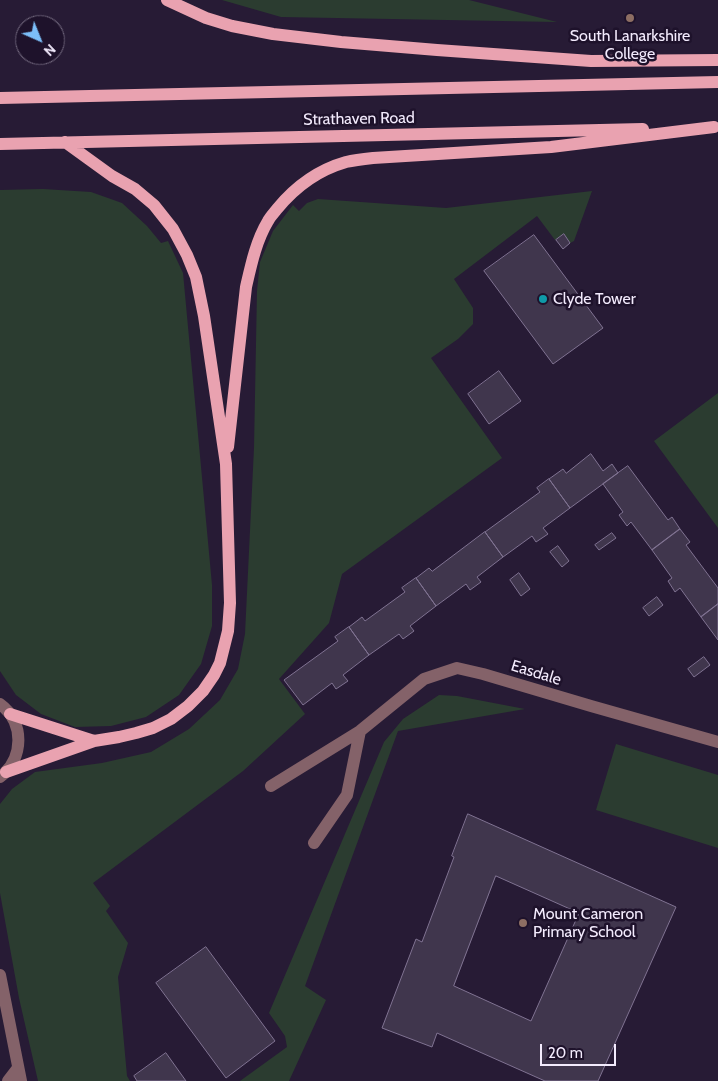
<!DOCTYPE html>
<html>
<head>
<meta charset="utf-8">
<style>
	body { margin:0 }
	#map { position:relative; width:718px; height:1081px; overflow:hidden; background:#271b35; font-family:Cabin,sans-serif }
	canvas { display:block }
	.north { position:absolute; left:15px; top:15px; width:50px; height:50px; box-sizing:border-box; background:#1e122b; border:1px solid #73697f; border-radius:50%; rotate:136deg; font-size:14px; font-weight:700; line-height:20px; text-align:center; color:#f3ebfd }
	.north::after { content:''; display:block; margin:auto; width:18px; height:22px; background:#7cbef9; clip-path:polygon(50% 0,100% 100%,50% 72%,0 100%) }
	.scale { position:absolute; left:540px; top:1044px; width:76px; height:22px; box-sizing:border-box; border:2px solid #f3ebfd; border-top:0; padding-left:6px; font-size:15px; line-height:18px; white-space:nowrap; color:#f3ebfd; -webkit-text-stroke:4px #1e122b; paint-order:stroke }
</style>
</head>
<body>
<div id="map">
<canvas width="718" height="1081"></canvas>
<div class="north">N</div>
<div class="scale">20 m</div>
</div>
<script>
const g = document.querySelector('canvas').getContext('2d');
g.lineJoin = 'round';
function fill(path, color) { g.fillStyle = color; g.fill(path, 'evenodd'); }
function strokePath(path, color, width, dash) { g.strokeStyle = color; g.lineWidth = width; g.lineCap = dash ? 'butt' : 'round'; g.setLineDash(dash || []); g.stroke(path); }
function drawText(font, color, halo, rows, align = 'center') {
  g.font = font + ' Cabin,sans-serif'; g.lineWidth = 5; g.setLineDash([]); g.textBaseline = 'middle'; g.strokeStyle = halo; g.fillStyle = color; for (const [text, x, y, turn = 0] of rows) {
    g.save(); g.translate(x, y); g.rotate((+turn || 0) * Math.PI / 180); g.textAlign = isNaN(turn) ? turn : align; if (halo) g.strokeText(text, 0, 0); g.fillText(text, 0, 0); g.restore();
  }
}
const green = new Path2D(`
	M222 0H469L557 22 281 17Z
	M43 189 91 192 122 203 147 226 161 243 168 241 183 273 212 585V626L201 664 179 695 146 717 111 726 75 727 41 714 16 695 0 671V190Z
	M592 191 574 241 570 243 564 234 555 240 537 216 454 279 473 308V324L458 339 431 358 502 458 342 574 329 623 279 679 305 714 243 771 93 883 110 906 106 911 128 943 118 977 127 1076 130 1081H38L19 998 0 893V804L12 789 35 772 102 763 151 752 189 729 220 700 238 669 245 634 254 448 257 291 260 262 273 231 293 205 299 211 307 203 318 199 446 208Z
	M718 393V528L654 441Z
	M439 695 457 696 525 709 398 731 305 986 326 1000 289 1081H240L287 1047 285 1036 269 1013 384 742 403 719Z
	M616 744 718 775V848L596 810Z`);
const building = new Path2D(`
	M564 234 570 243 563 249 556 240Z
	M534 235 603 328 553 364 484 271Z
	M499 371 521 401 489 424 468 394Z
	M591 454 603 471 612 464 618 473 570 508 549 479 563 469 566 473Z
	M628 466 668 520 672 517 680 529 652 550 631 522 627 526 619 515 623 512 603 484Z
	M549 479 570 508 543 528 548 534 536 542 532 536 503 557 485 532 540 492 537 488Z
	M680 529 690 542 686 545 718 588V604L701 617 680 588 675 592 668 581 672 578 652 550Z
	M485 532 503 557 477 577 481 582 470 590 466 584 436 606 416 578 429 568 432 571Z
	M612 533 616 538 599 550 595 545Z
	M558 546 569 561 562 567 550 552Z
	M519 573 530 589 521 596 510 580Z
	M416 578 436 606 410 626 414 631 403 639 399 634 369 655 349 627 362 617 365 621 405 592 402 588Z
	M657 597 663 605 649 616 643 608Z
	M718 604V640L701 617Z
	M349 627 369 655 343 675 348 681 336 689 332 683 303 705 284 680 338 641 335 637Z
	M704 657 710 665 694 677 688 669Z
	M468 814 676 907 598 1081H545L437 1033 432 1047 382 1028 416 939 422 942 454 857 452 856ZM496 876 579 913 531 1021 454 986Z
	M206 947 275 1041 226 1078 156 983Z
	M166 1053 186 1081H137L134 1076Z`);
const minor = new Path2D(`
	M0 704C25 722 24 759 0 777
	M271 786 360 731 424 679 457 668 483 674 591 706 718 742
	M314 843 347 795 360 731
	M0 975 21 1081
	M8 1081 18 1068`);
const major = new Path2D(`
	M167 0 206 18 232 26 273 34 341 42 437 50 591 61 718 60
	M0 98 718 82
	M0 144 643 129
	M228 447 246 287C251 265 256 241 268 221 270 217 274 213 277 209 295 187 318 170 346 162 355 160 364 159 373 158L551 147 714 127
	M10 714 94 741
	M6 772 94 741 119 737 136 733 153 728 171 719 188 706 203 691 214 675 220 663 228 631 230 603 226 464 204 316 196 277 187 255 173 229 154 205 135 189 112 176 65 142`);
const markers = [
	[630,18,5,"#8d6e63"],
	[543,299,5,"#0f9aa8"],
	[523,923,5,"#8d6e63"]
];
const poiNames = [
	["South Lanarkshire",630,36,"center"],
	["College",630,54,"center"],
	["Clyde Tower",553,299],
	["Mount Cameron",533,914],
	["Primary School",533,932]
];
const streetNames = [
	["Strathaven Road",359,119,-1],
	["Easdale",536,673,17]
];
fill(green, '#2b3c30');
fill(building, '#40364d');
strokePath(building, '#807392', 1);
strokePath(minor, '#846269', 12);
strokePath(major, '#e9a2b0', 12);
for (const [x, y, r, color] of markers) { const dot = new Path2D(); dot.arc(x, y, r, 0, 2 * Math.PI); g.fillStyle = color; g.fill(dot); strokePath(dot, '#1e122b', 2); }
drawText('16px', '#f3ebfd', '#1e122b', poiNames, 'left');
drawText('16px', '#f3ebfd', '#1e122b', streetNames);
</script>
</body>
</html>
